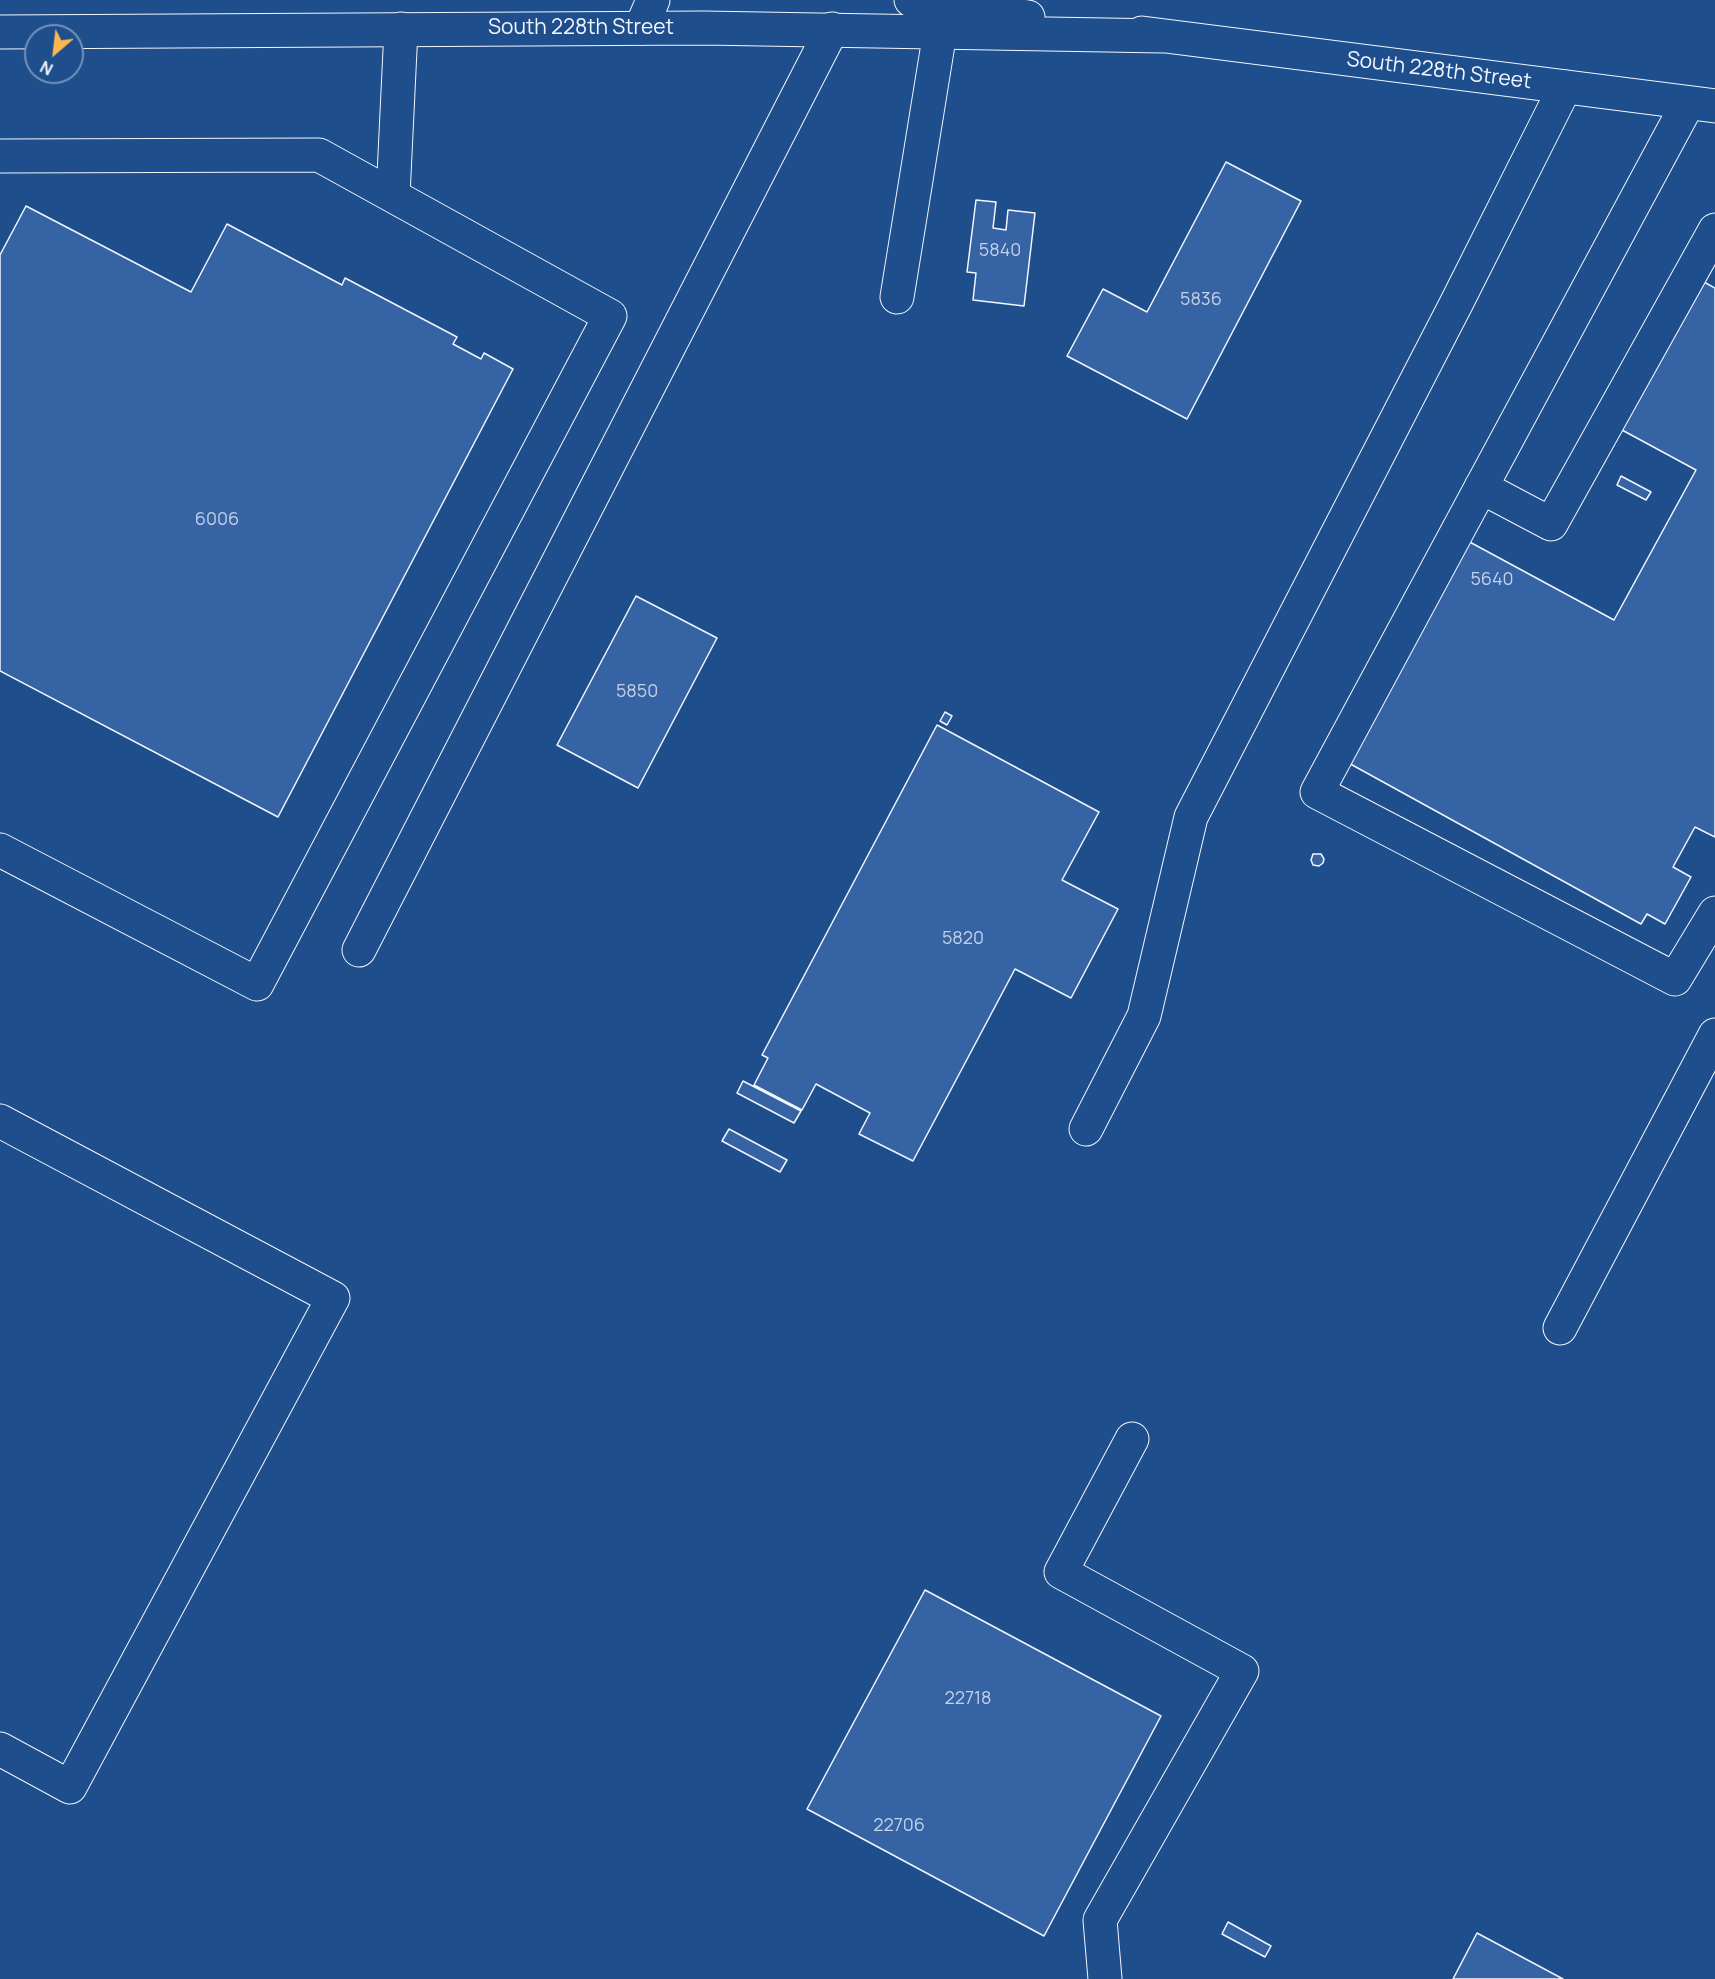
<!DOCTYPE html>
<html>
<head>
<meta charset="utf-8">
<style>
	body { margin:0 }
	#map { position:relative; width:1715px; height:1979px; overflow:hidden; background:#1f4e8c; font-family:Manrope,sans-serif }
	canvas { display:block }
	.north { position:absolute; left:24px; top:24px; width:60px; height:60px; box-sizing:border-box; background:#1f4e8c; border:2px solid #7391ba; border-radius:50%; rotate:208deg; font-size:16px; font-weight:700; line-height:24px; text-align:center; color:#f2f6ff }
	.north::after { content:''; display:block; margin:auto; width:21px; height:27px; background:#ffb74d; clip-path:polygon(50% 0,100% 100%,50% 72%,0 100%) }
</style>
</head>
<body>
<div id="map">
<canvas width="1715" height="1979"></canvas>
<div class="north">N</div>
</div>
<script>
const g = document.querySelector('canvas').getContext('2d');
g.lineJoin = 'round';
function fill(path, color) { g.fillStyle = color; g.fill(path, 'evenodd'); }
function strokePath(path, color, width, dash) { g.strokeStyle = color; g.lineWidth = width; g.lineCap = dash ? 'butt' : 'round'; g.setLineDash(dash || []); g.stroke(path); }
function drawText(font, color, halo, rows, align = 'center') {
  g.font = font + ' Manrope,sans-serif'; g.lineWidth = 4.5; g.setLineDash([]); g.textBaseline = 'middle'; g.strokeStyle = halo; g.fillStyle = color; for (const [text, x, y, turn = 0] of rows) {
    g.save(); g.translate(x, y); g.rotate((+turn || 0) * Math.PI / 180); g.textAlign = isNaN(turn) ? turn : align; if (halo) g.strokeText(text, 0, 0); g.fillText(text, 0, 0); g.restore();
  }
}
const building = new Path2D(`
	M1226 162 1301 201 1187 419 1067 356 1103 289 1147 312Z
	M976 200 996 202 993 228 1006 230 1008 210 1035 213 1024 306 973 300 976 273 967 272Z
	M26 206 191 292 227 224 342 285 345 278 457 337 453 344 481 359 484 353 513 369 278 817 0 671V255Z
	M1704 282 1715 288V837L1695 827 1673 867 1691 877 1665 924 1647 914 1641 924 1345 761 1466 540 1614 620 1696 470 1622 430Z
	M1621 476 1651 492 1646 500 1617 485Z
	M636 596 717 638 638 788 557 745Z
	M945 712 952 716 947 725 940 721Z
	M937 725 1099 812 1062 880 1118 909 1071 998 1015 969 913 1161 859 1134 870 1113 816 1084 802 1110 754 1085 768 1058 762 1055Z
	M1313 854H1321L1324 859 1323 863 1319 866 1313 865 1311 860Z
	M743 1081 801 1111 794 1123 737 1093Z
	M729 1129 787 1160 780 1172 722 1141Z
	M925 1590 1161 1716 1044 1936 807 1809Z
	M1228 1922 1271 1946 1265 1957 1222 1934Z
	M1477 1933 1563 1979H1453Z`);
const minor = new Path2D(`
	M641 28 653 0
	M1688 103 1317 792 1675 979 1715 913
	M0 156 319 155 610 316 257 984 0 850
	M393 196 401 29
	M897 297 940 32 942 4
	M1481 487 1551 524 1715 230
	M359 950 832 29
	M0 1121 333 1298 70 1787 0 1749
	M1086 1129 1144 1016 1191 817 1457 302 1565 87
	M1560 1328 1715 1035
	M1105 1979 1100 1920 1242 1671 1061 1572 1132 1439`);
const major = new Path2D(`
	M911 0 1028 17
	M0 32 704 28 1163 36
	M1142 33 1715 106`);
const numberNames = [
	["5840",1000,251],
	["5836",1201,300],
	["6006",217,520],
	["5640",1492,580],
	["5850",637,692],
	["5820",963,939],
	["22718",968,1699],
	["22706",899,1826]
];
const streetNames = [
	["South 228th Street",581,28],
	["South 228th Street",1439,71,7]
];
fill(building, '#3563a3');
strokePath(building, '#f2f6ff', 1.5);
strokePath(minor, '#f2f6ff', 35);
strokePath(major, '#f2f6ff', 35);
strokePath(minor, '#1f4e8c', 33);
strokePath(major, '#1f4e8c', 33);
drawText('18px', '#c3d1e8', null, numberNames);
drawText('21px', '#f2f6ff', '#1f4e8c', streetNames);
</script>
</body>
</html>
